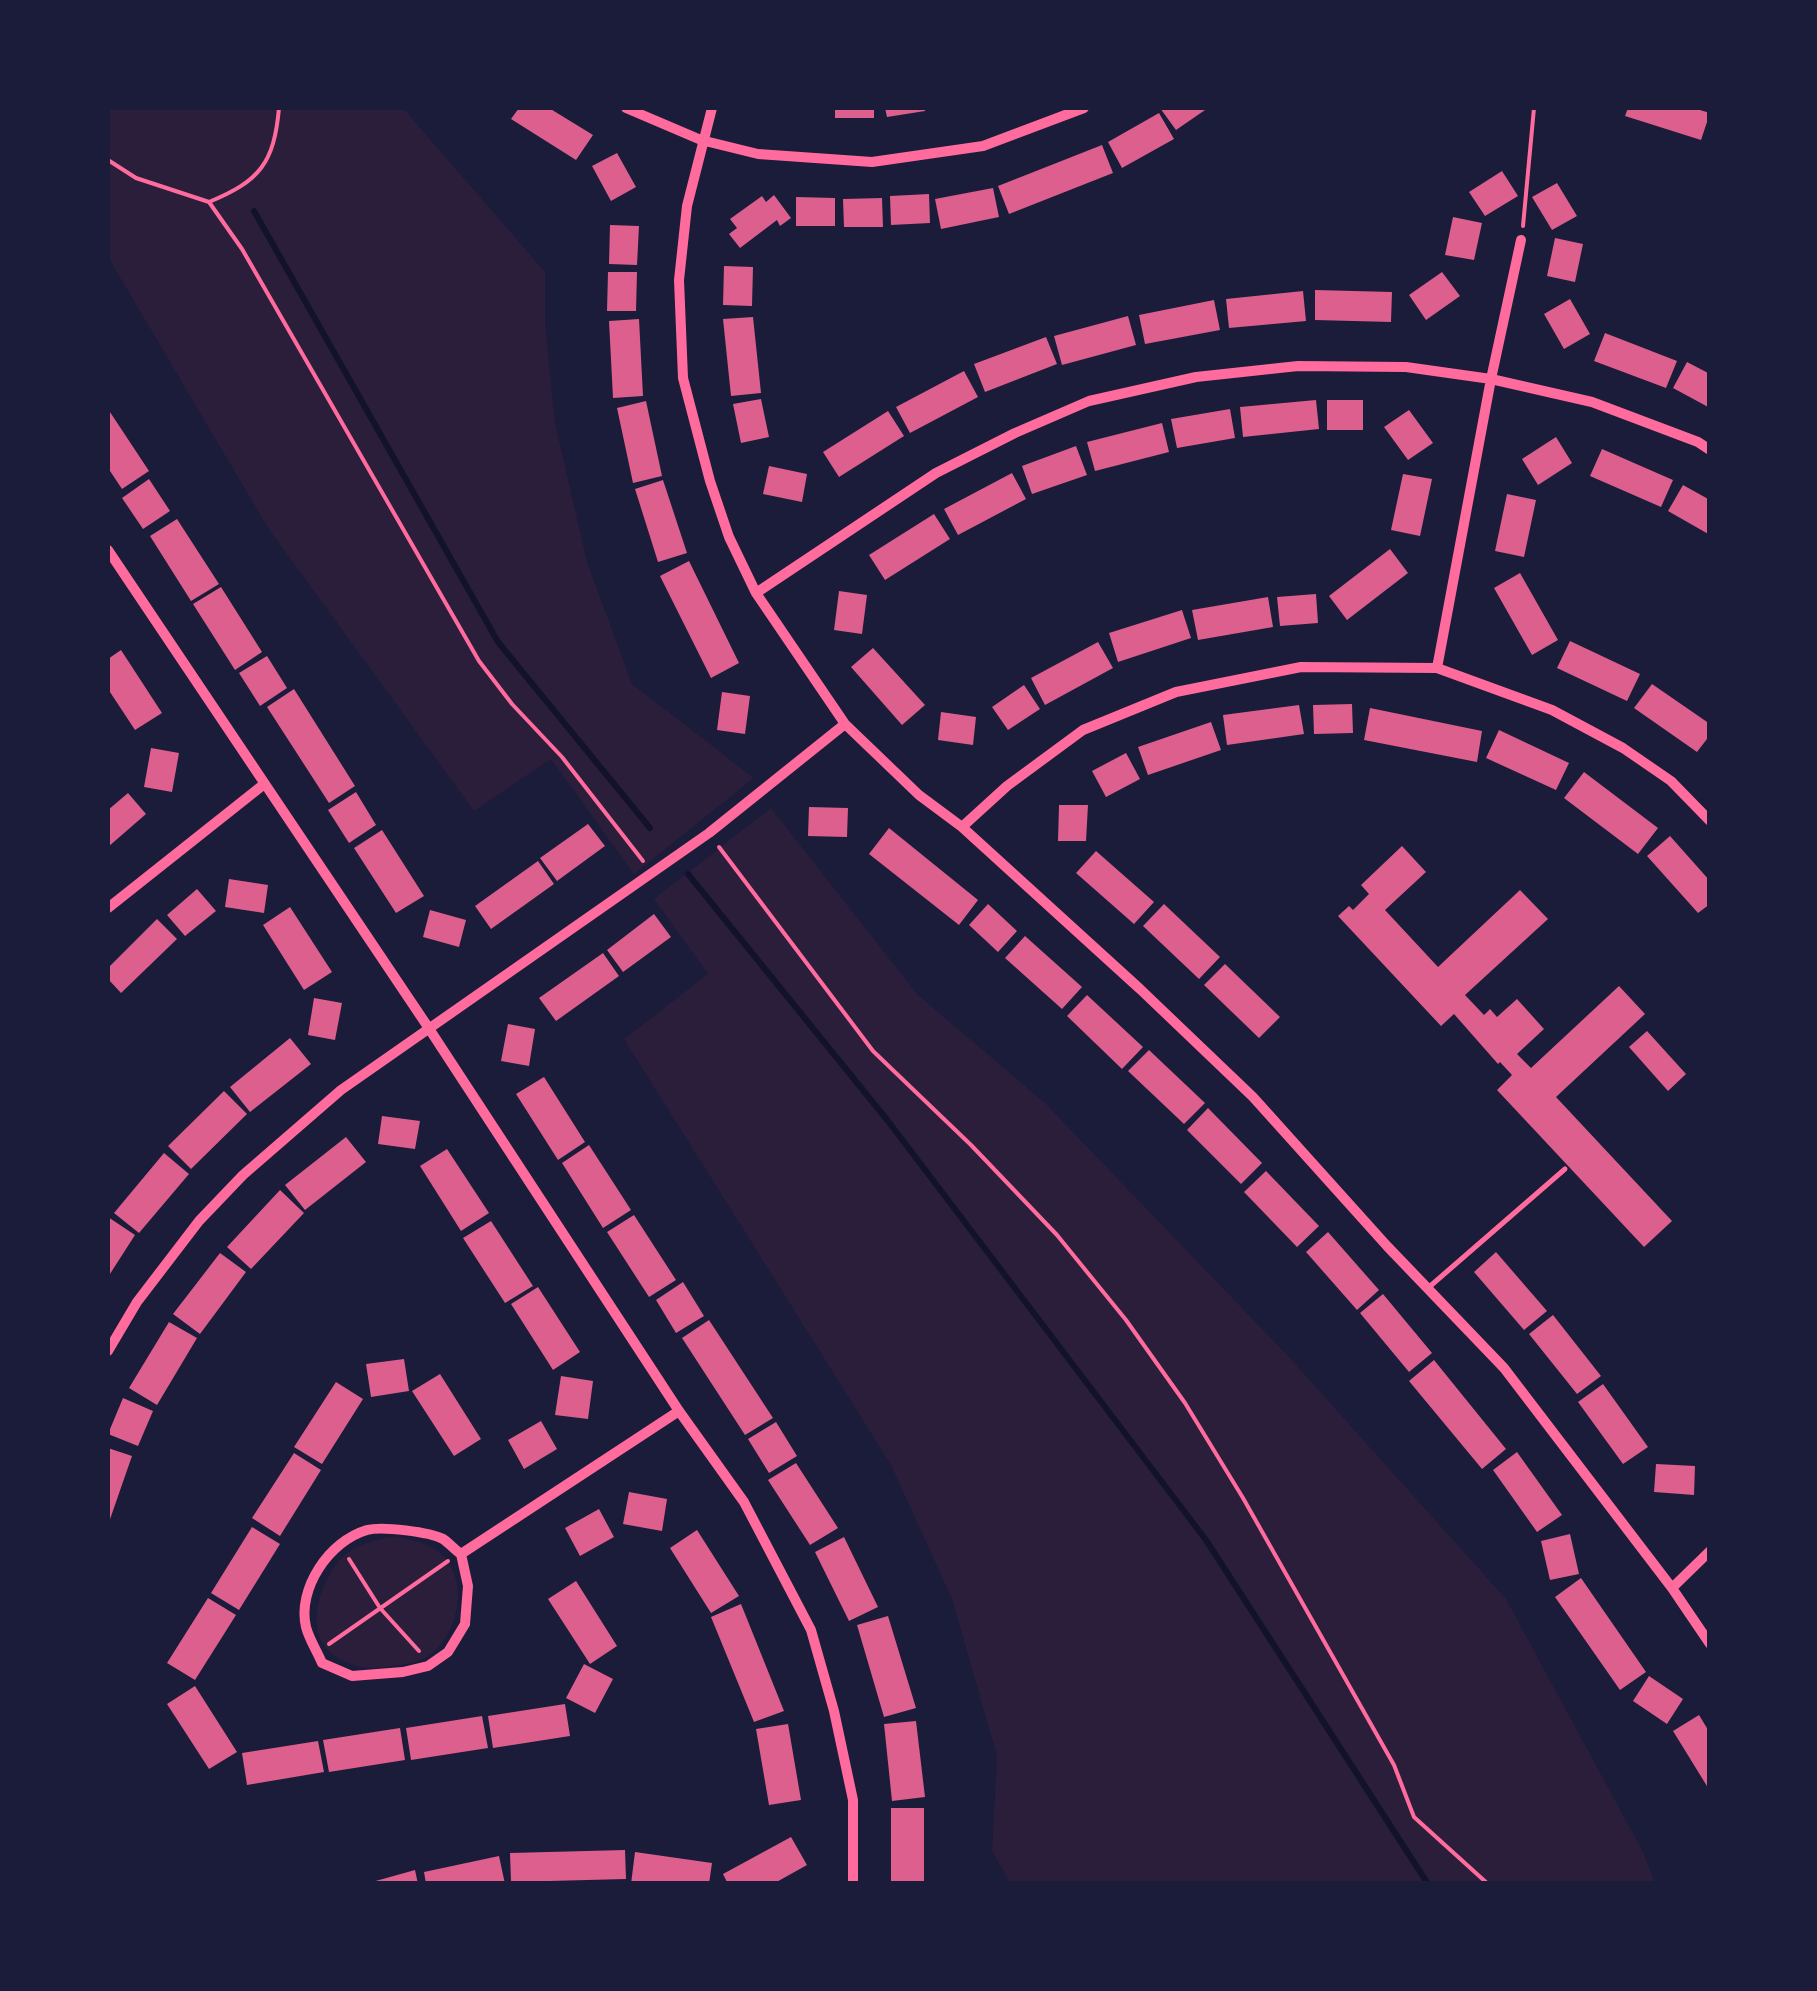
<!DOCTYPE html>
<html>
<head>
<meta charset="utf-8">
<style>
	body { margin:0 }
	#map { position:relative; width:1817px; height:1991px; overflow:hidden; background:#1b1b3a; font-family:"DM Sans",sans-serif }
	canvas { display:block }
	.frame { position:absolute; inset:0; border:110px solid #1b1b3a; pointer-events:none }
</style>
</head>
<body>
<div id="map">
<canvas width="1817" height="1991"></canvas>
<div class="frame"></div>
</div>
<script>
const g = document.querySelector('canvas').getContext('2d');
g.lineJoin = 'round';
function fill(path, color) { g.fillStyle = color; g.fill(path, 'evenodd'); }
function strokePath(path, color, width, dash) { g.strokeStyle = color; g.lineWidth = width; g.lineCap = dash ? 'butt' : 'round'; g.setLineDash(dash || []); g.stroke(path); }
const green = new Path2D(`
	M108 108H403L545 272V323L555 423 587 562 632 684 754 778 634 874 551 759 474 811 268 528 108 257Z
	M771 808 917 994 1046 1104 1288 1356 1506 1599 1643 1852 1655 1883H1010L992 1851 997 1756 952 1599 891 1465 624 1039 708 974 654 899Z
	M395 1536C414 1540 437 1545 449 1563 468 1592 455 1641 425 1658 414 1664 399 1665 387 1667 365 1670 347 1666 330 1652 303 1628 322 1575 345 1555 359 1543 378 1539 395 1536Z`);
const stream = new Path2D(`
	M254 211 498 642 650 828
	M688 874 888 1121 1206 1540 1428 1884`);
const building = new Path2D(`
	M519 108H549L593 135 576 160 511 119Z
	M835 108H874V118H835Z
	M885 108H925V111L887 117Z
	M1160 108H1208L1176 130Z
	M1628 108H1693L1710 113 1701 140 1625 116Z
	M1159 113 1174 139 1122 168 1108 142Z
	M1102 145 1113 173 1009 214 998 186Z
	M617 153 636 187 611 201 592 166Z
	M1502 171 1518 196 1485 216 1469 192Z
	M1557 183 1577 216 1552 230 1532 197Z
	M993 188 999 217 941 229 935 199Z
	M929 194 930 223 891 225 890 196Z
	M774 195 791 218 780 226 777 220 740 248 729 234 737 228 730 219 762 196 766 202Z
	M796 197 835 198V226H796Z
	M882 198 883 227H844L843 199Z
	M1453 217 1482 223 1474 260 1445 255Z
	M610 225 639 226 637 265 609 264Z
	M1555 238 1583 244 1575 282 1547 276Z
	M724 266 753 267 752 306 723 305Z
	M608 272H637L636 311H607Z
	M1442 272 1460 296 1426 320 1409 295Z
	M1315 290 1392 292 1391 322 1315 320Z
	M1303 291 1306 321 1229 328 1226 299Z
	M1570 299 1590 334 1564 349 1544 314Z
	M1214 300 1220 330 1145 344 1139 315Z
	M1128 316 1136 345 1062 365 1054 336Z
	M753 317 761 393 731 396 723 319Z
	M639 319 643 396 613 398 609 321Z
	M1605 333 1677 361 1666 388 1594 361Z
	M1046 337 1057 364 985 392 974 364Z
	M1687 362 1710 374V408L1673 388Z
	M964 371 978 397 910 433 896 407Z
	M761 399 769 437 741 443 733 404Z
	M1316 400 1319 429 1243 437 1240 407Z
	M1327 400H1363V430H1327Z
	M646 401 662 476 633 483 617 408Z
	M108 409 149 471 122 489 108 468Z
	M1230 409 1235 438 1177 448 1171 419Z
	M1409 410 1433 443 1408 460 1384 427Z
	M888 411 904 436 839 477 823 452Z
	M1162 423 1169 452 1095 471 1087 442Z
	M1556 437 1572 463 1538 485 1522 459Z
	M1076 446 1087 475 1032 494 1022 466Z
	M1602 449 1673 480 1661 507 1590 476Z
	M769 466 807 474 802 502 763 494Z
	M1012 473 1026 499 958 535 944 509Z
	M1403 474 1432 479 1420 536 1391 530Z
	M149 479 170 511 143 529 122 498Z
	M663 480 687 553 658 562 635 489Z
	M1683 485 1710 500V535L1668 511Z
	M1507 494 1536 500 1524 557 1495 551Z
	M934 514 950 539 885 580 869 555Z
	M177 519 219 584 191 601 150 536Z
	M1390 549 1408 573 1347 620 1329 596Z
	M689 561 739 663 711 678 660 576Z
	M1520 573 1558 640 1532 655 1494 588Z
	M221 587 262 652 235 670 193 604Z
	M839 591 867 595 862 634 834 630Z
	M1316 594 1318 623 1280 626 1277 597Z
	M1268 597 1273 627 1198 640 1192 610Z
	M1182 610 1191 638 1118 662 1109 633Z
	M1570 641 1640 674 1627 701 1557 668Z
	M1098 642 1113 668 1045 705 1031 678Z
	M873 648 925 705 902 725 851 667Z
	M121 650 162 713 135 730 108 689V659Z
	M267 656 287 688 260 706 239 673Z
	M1652 684 1710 724V735L1697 752 1634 708Z
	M1024 685 1040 709 1008 730 992 707Z
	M294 689 355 786 329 803 267 707Z
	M722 692 750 696 745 734 717 730Z
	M1352 704 1353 733 1314 734 1313 705Z
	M1299 705 1304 734 1227 745 1223 715Z
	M1370 708 1482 731 1477 762 1364 740Z
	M941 712 976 717 973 745 938 740Z
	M1211 722 1221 750 1148 775 1138 747Z
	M1499 730 1569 763 1556 790 1486 758Z
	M151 748 179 753 172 792 144 787Z
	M1126 753 1140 779 1106 797 1092 771Z
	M1584 772 1658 828 1638 854 1564 798Z
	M356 792 376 825 349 843 328 810Z
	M128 793 146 814 108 847V810Z
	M1059 805H1088L1086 841H1058Z
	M809 807 848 808 847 837 808 836Z
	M588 824 605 846 557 881 540 858Z
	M889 828 978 900 959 925 869 854Z
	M382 830 424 896 396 913 354 848Z
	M1670 836 1710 881V904L1698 913 1647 856Z
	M1402 846 1426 872 1385 910 1438 967 1520 890 1548 919 1465 995 1484 1015 1490 1009 1497 1017 1517 999 1544 1029 1517 1054 1531 1068 1619 986 1645 1014 1556 1097 1672 1221 1644 1247 1497 1090 1512 1075 1500 1062 1498 1064 1454 1014 1441 1026 1338 916 1349 906 1353 910 1369 894 1361 885Z
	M1096 851 1154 902 1134 924 1076 873Z
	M538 861 554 884 491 929 475 906Z
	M229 879 268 885 264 913 225 907Z
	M197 889 216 911 185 936 167 915Z
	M988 904 1017 931 998 952 969 925Z
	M1164 904 1220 957 1199 979 1143 926Z
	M290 907 332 972 304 990 263 925Z
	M430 910 466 920 459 947 423 937Z
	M654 914 671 937 623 972 607 950Z
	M157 919 177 939 121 993 108 979V968Z
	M1025 936 1082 987 1062 1009 1005 958Z
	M603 953 619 976 556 1021 539 998Z
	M1225 964 1280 1017 1259 1038 1204 985Z
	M1087 995 1143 1047 1122 1069 1067 1016Z
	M314 998 342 1003 335 1040 308 1035Z
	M508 1024 535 1029 529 1066 501 1061Z
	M1647 1031 1686 1074 1668 1091 1629 1047Z
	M290 1038 311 1064 250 1112 230 1087Z
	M1149 1050 1205 1103 1184 1124 1128 1071Z
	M544 1077 585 1142 558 1160 516 1094Z
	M224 1091 247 1114 191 1169 168 1146Z
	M1208 1108 1262 1163 1241 1184 1187 1130Z
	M382 1116 420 1121 415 1149 378 1144Z
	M346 1137 366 1162 305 1210 285 1185Z
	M589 1145 631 1210 603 1228 562 1163Z
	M447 1149 489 1213 461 1231 420 1166Z
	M164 1153 189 1174 139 1233 114 1213Z
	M1266 1171 1319 1226 1297 1247 1244 1192Z
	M280 1190 304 1213 251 1269 227 1247Z
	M634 1215 676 1280 649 1297 607 1232Z
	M108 1217 135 1235 108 1277Z
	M491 1221 533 1286 505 1303 463 1238Z
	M1328 1232 1379 1290 1357 1310 1306 1252Z
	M1496 1252 1547 1311 1524 1330 1474 1272Z
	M220 1253 246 1272 200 1334 173 1314Z
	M683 1282 704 1316 676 1333 656 1300Z
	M538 1287 580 1352 553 1370 511 1304Z
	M1383 1294 1432 1353 1409 1372 1360 1313Z
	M1553 1315 1601 1376 1577 1394 1529 1334Z
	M709 1320 773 1418 745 1435 682 1338Z
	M169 1322 197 1338 157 1405 129 1388Z
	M404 1359 409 1391 371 1397 366 1364Z
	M1434 1360 1506 1449 1482 1469 1409 1381Z
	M440 1374 481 1439 454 1456 412 1391Z
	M561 1376 593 1381 588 1419 555 1415Z
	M336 1382 363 1399 322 1464 294 1447Z
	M1603 1384 1648 1447 1623 1464 1578 1402Z
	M123 1398 153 1411 138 1446 108 1434Z
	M541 1421 557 1449 524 1469 508 1440Z
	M776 1422 797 1456 769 1473 748 1439Z
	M108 1448 132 1456 108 1525Z
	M1517 1452 1562 1515 1537 1532 1493 1470Z
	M294 1453 321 1470 280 1536 252 1518Z
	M796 1463 838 1528 810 1545 768 1480Z
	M1656 1464 1695 1466 1694 1495 1654 1492Z
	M629 1492 667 1499 662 1531 623 1524Z
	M599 1509 614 1537 580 1556 565 1528Z
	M252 1527 280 1544 239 1610 211 1593Z
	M697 1530 739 1596 711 1613 670 1548Z
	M1570 1534 1579 1574 1550 1580 1541 1541Z
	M844 1537 878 1607 849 1621 815 1552Z
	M1581 1578 1646 1672 1620 1690 1555 1597Z
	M576 1581 617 1646 590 1664 548 1599Z
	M208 1598 236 1615 195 1680 167 1663Z
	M741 1604 784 1711 754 1722 711 1617Z
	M888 1616 916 1708 884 1717 857 1625Z
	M584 1664 613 1679 595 1713 566 1698Z
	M1649 1676 1683 1699 1667 1724 1633 1701Z
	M195 1686 237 1752 209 1769 167 1704Z
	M565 1704 570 1736 493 1748 488 1716Z
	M1699 1715 1710 1733V1791L1673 1731Z
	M482 1716 488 1748 411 1760 406 1728Z
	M916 1721 925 1797 892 1801 884 1724Z
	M788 1724 801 1800 769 1805 756 1729Z
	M400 1728 405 1760 329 1772 323 1740Z
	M318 1741 324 1772 247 1785 242 1753Z
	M891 1808H924V1884H891Z
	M791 1837 807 1865 773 1884H728L723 1874Z
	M625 1850 626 1879 511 1882 510 1853Z
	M635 1852 712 1863 709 1884H631Z
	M499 1856 505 1884H426L424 1872Z
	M415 1870 418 1884H372V1882Z`);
const path = new Path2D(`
	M108 160 136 178 209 202 242 249 479 661 512 704 562 757 643 861
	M209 202C260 181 274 163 279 108
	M1523 226 1534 108
	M719 847 873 1051 971 1145 1057 1235 1126 1320 1185 1403 1243 1498 1394 1765 1414 1817 1488 1884
	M349 1559 380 1608 419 1651
	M329 1644 448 1561`);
const service = new Path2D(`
	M1428 1288 1565 1169`);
const minor = new Path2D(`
	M626 108 701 140 758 154 872 162 983 146 1084 108
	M712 108 687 206 679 280 683 378 710 481 729 537 756 593 845 724 919 795 962 827 1140 989 1253 1097 1387 1246 1504 1368 1672 1588 1710 1644
	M108 550 428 1027 679 1411 744 1502 811 1630 834 1711 853 1800V1884
	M756 593 936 473 1015 433 1089 401 1196 377 1298 366 1406 367 1491 379 1592 402 1698 442 1710 450
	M1437 668 1491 379 1521 240
	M962 827 1007 786 1083 730 1176 692 1301 667 1437 668 1552 710 1623 748 1671 781 1710 821
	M108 908 263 785
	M108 1351 137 1302 199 1221 243 1175 341 1090 709 833 845 724
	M461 1554 468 1586 465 1624 448 1652 428 1666 403 1672 352 1676 322 1663C317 1651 309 1639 306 1627 297 1589 329 1541 367 1530 382 1526 430 1532 443 1539 449 1543 455 1550 461 1554L679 1411
	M1672 1588 1710 1551`);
fill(green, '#2a1e3b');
strokePath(stream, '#12122b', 6);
fill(building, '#dd5f8e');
strokePath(path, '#ff6b9d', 4);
strokePath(service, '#ff6b9d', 5);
strokePath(minor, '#ff6b9d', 10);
</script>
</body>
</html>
